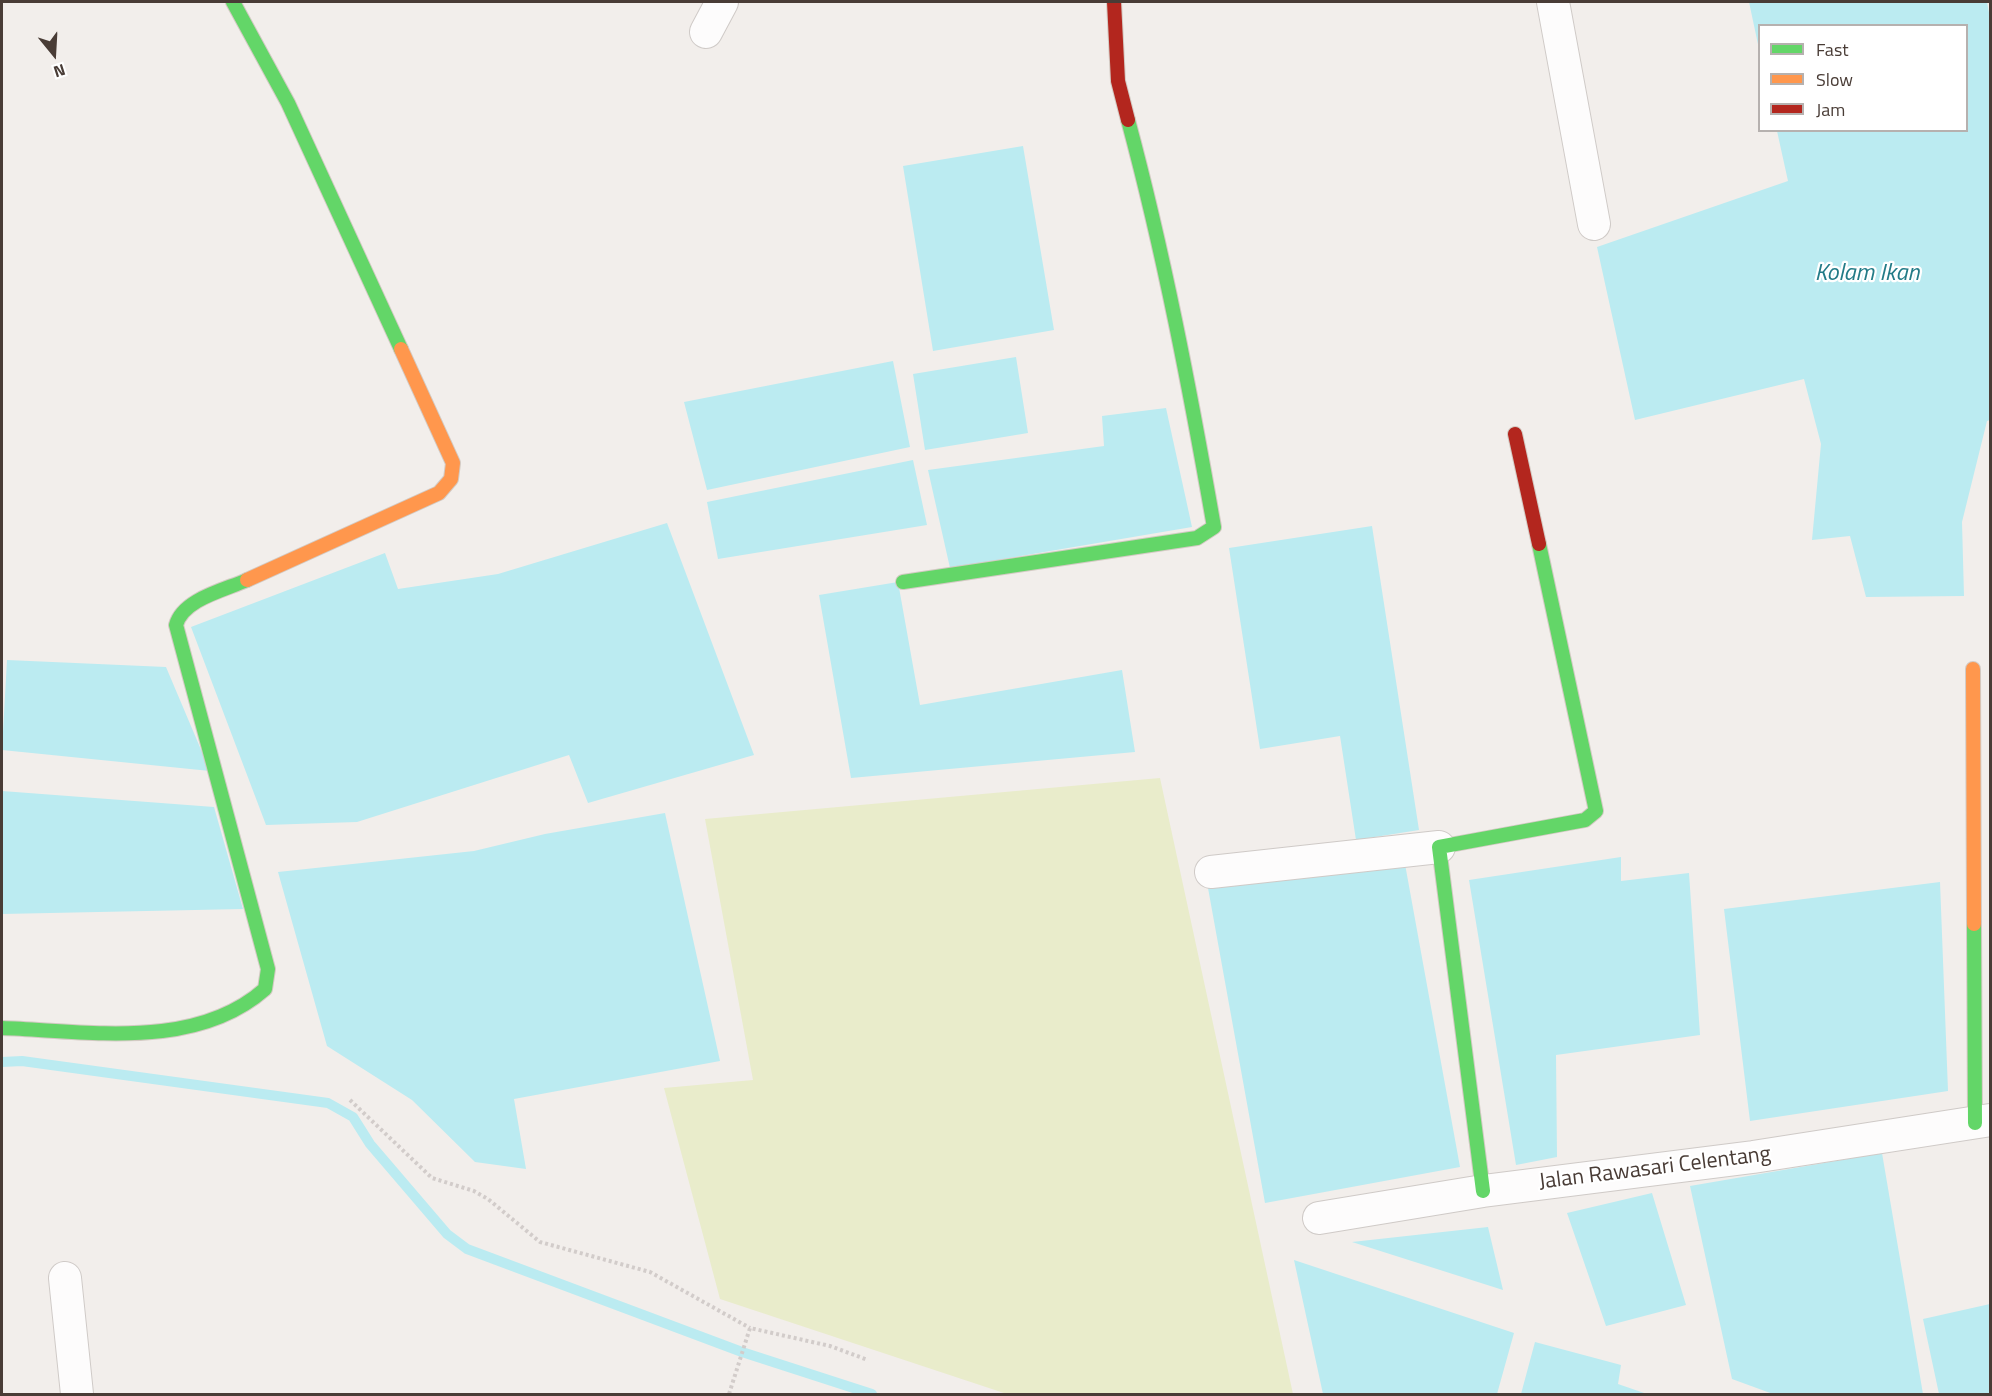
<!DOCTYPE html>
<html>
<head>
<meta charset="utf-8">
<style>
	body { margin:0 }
	#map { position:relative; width:1992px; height:1396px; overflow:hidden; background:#f2eeeb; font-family:"Titillium Web",sans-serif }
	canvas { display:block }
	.frame { position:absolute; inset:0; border:3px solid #493c36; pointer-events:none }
	.legend { position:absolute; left:1758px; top:24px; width:210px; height:108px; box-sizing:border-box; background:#fff; border:2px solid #b6b1af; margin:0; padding:8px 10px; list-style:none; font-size:18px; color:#493c36 }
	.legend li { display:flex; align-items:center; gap:12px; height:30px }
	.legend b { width:30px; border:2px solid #b6b1af }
	.north { position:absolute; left:24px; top:24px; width:60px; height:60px; -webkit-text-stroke:4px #fff; paint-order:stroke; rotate:162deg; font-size:16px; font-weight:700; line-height:24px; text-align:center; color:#493c36 }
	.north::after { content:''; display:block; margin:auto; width:21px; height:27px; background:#493c36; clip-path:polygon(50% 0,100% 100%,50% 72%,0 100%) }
</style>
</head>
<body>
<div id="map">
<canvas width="1992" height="1396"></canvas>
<div class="frame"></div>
<ul class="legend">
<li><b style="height:8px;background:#63d668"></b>Fast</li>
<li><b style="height:8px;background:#ff974d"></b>Slow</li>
<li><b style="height:8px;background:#b3261e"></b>Jam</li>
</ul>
<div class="north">N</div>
</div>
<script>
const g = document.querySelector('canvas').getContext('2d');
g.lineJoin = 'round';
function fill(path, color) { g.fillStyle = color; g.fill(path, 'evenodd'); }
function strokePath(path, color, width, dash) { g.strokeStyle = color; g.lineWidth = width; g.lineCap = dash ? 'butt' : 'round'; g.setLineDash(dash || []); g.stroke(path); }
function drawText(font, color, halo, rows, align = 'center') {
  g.font = font + ' "Titillium Web",sans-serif'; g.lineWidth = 4.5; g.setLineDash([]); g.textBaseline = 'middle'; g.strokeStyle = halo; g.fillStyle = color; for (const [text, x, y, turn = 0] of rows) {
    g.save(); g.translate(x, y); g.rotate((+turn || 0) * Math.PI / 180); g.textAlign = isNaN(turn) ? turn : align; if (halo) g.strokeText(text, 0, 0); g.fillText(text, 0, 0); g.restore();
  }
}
const green = new Path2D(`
	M1160 778 1293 1394H1007L720 1299 664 1088 753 1080 705 819Z`);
const water = new Path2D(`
	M1749 2H1987L1990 18V420L1987 421 1962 522 1964 596 1866 597 1850 536 1812 540 1821 444 1804 379 1635 420 1597 247 1788 181 1777 131 1966 130V26H1760L1759 49Z
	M1023 146 1054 330 933 351 903 166Z
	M1016 357 1028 433 925 450 913 374Z
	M893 361 910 447 707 490 684 402Z
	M1166 408 1192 527 950 568 928 470 1104 446 1102 416Z
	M913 460 927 525 718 559 707 502Z
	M667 523 754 755 588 803 569 755 357 822 266 825 191 627 385 553 398 589 498 574Z
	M1372 526 1419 830 1356 840 1340 736 1260 749 1229 548Z
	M898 582 920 705 1122 670 1135 752 851 778 819 595Z
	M7 660 166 667 210 771 2 750Z
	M2 791 214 807 243 909 2 914Z
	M665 813 720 1061 514 1099 526 1169 475 1162 412 1100 327 1046 278 872 474 851 545 834Z
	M1403 853 1460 1167 1265 1203 1208 888Z
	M1621 857V881L1689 873 1700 1035 1556 1055 1557 1157 1516 1165 1469 880Z
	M1940 882 1948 1091 1750 1121 1724 909Z
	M1882 1153 1923 1394H1773L1732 1379 1690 1186Z
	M1652 1193 1686 1305 1606 1326 1567 1213Z
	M1488 1227 1503 1290 1352 1242Z
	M1294 1260 1514 1333 1497 1394H1323Z
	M1990 1304V1394H1939L1923 1319Z
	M1535 1342 1621 1365 1618 1384 1647 1394H1521Z`);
const stream = new Path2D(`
	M2 1062 22 1061 328 1103 353 1117 370 1144 447 1234 467 1249 742 1352 872 1394`);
const path = new Path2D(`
	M350 1100 432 1178 474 1191 488 1199 540 1242 650 1272 750 1328
	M729 1394 750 1328 830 1346 868 1360`);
const street = new Path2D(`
	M1553 2 1594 224
	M706 32 722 2
	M1211 872 1439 847
	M1319 1218 1483 1191 1753 1157 1990 1120
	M65 1278 77 1394`);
const fast = new Path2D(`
	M233 2 288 103 401 349
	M903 582 1197 538 1214 527C1190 390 1164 254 1128 120
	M1974 924 1975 1123
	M2 1028C88 1031 195 1051 265 989L268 969 176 625C183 599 225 590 247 580
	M1483 1191 1439 847 1585 820 1596 811 1539 544`);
const slow = new Path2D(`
	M247 580 439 493 451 479 453 463 401 349
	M1973 669 1974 924`);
const jam = new Path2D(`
	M1114 2 1118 81 1128 120
	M1515 434 1539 544`);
const streetNames = [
	["Jalan Rawasari Celentang",1655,1169,-7]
];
const waterNames = [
	["Kolam Ikan",1867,274]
];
fill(green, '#e9eccb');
fill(water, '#bbebf1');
strokePath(stream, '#bbebf1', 10);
strokePath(street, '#cfcac7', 34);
strokePath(fast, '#d3cac3', 16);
strokePath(slow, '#d3cac3', 16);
strokePath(jam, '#d3cac3', 16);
strokePath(path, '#d2ccca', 4, [3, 3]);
strokePath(street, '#fdfcfc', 32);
strokePath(fast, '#63d668', 14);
strokePath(slow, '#ff974d', 14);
strokePath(jam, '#b3261e', 14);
drawText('22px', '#493c36', '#fff', streetNames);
drawText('italic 24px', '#227b87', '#fff', waterNames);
</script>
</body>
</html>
